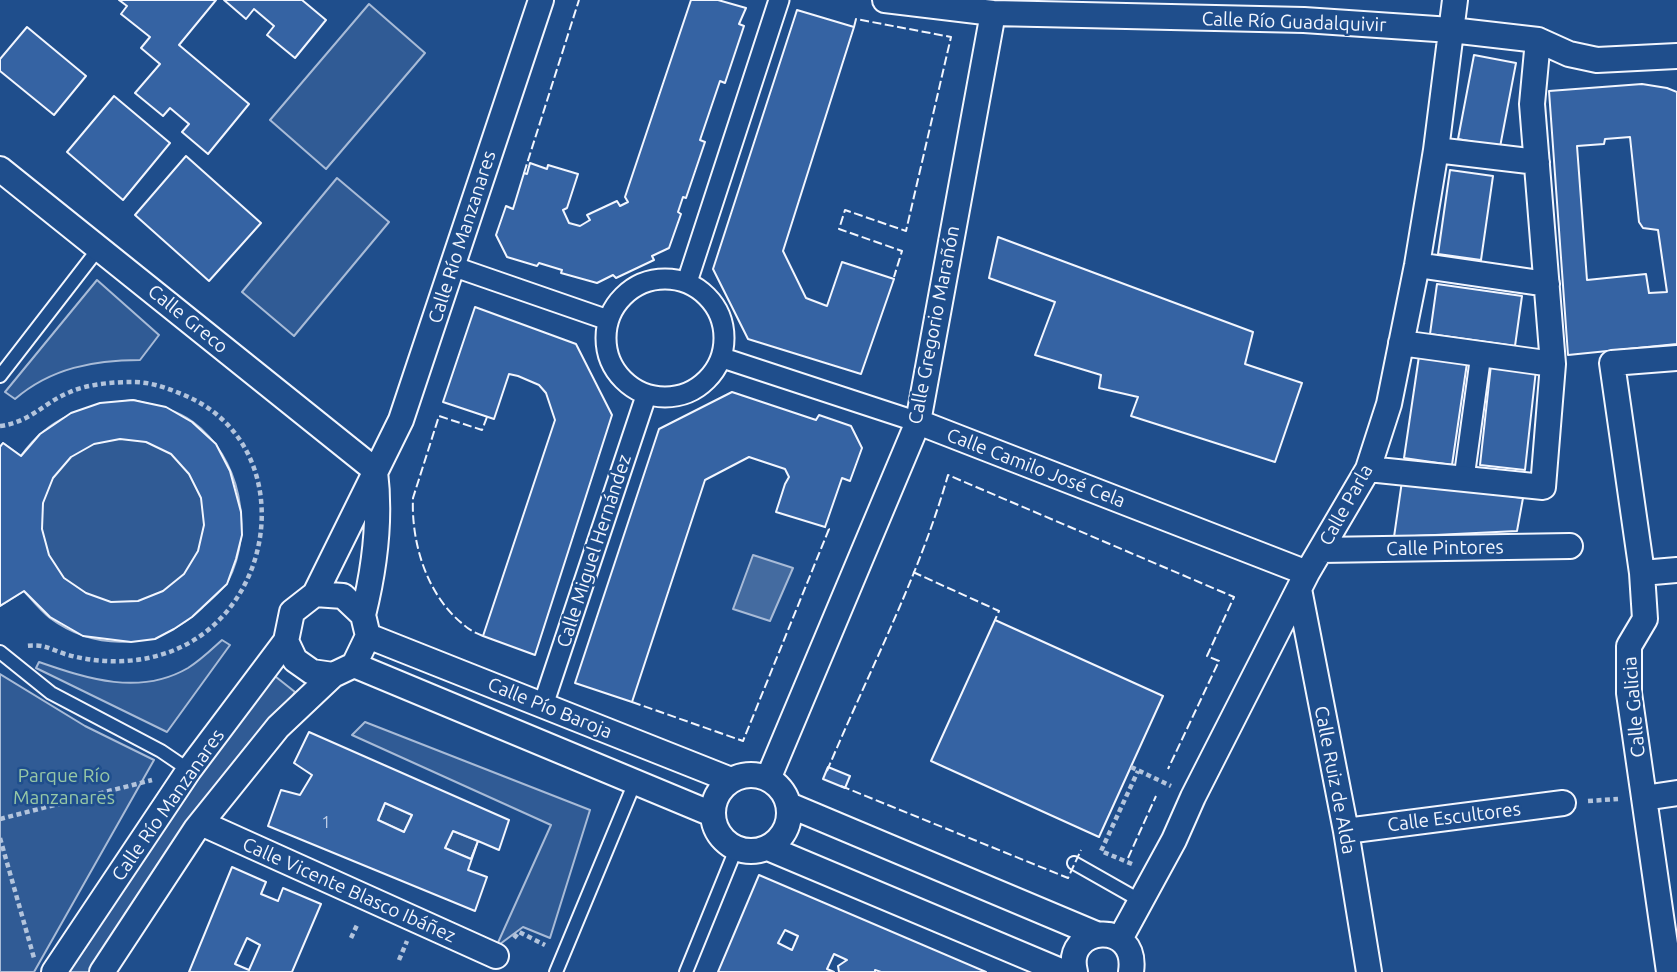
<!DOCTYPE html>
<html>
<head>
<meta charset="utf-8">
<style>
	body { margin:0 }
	canvas { display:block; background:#1f4e8c }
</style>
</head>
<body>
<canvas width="1677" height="972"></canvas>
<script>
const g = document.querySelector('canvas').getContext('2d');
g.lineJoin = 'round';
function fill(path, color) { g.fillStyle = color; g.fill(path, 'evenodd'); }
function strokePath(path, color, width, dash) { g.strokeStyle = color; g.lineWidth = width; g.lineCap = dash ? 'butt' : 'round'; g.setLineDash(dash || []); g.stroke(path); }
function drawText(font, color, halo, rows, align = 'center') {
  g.font = font + ' Ubuntu,sans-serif'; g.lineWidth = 5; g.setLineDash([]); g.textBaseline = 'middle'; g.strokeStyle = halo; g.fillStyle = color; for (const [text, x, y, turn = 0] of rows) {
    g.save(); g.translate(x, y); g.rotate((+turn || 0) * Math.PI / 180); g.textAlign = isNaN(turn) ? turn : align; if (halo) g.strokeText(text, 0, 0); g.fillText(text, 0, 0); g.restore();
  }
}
const green = new Path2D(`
	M369 4 425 53 326 169 270 120Z
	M337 178 389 222 294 336 242 292Z
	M97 280 159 335 140 360C94 360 51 368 15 399L5 392Z
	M133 400C154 405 175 409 193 422 240 457 255 529 228 581 222 591 210 600 202 608 159 649 98 653 50 618 41 611 32 600 24 591L0 606V447L3 443 21 456C49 416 87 405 133 400Z
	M222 640 230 645 167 732 36 668 39 662C88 679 140 696 188 668 201 660 211 650 222 640Z
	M271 673 295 692 111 946 94 972H62Z
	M0 674 85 726 154 760 34 972H0Z
	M365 722 590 810 550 938 523 927 496 947 551 825 352 735Z
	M385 803 412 815 404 832 378 820Z
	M453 831 478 841 471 859 445 848Z`);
const water = new Path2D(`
	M753 555 793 568 770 621 733 609Z`);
const building = new Path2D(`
	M119 0H216L179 45 249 104 208 154 182 132 189 124 170 108 163 116 135 93 160 64 141 48 150 37 121 14 127 6Z
	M224 0H302L326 20 295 58 267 35 274 26 254 9 246 19Z
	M691 0H718L746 8 739 24 744 26 725 83 720 81 700 140 705 142 686 198 683 197 678 212 681 214 669 248 652 256 654 260 616 278 613 275 597 283 561 273 562 270 539 263 537 266 507 257 496 235 506 206 513 209 524 173 527 174 530 163 547 169 548 165 578 174 567 208 563 210 569 223 580 226 590 220 587 215 617 201 620 206 628 202 625 197Z
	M797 10 854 27 783 251 806 298 827 306 842 262 894 279 861 374 748 339 713 269Z
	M27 27 86 76 54 115 0 71V59Z
	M1474 55 1516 63 1500 147 1458 139Z
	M1642 84 1667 88 1677 92V344L1568 355 1549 91ZM1630 137 1639 222 1643 228 1658 230 1667 292 1649 293 1646 274 1587 280 1577 146 1604 144 1605 139Z
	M114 96 170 143 123 200 67 152Z
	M186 156 261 223 209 281 135 215Z
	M1450 170 1493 176 1481 260 1438 254Z
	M998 237 1253 332 1245 364 1302 383 1275 462 1131 416 1138 397 1099 388 1101 375 1035 355 1055 302 989 278Z
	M1437 284 1522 296 1515 346 1430 334Z
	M475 307 576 344 612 415 535 655 483 636 555 420 546 393 539 385 518 376 509 374 494 419 443 402Z
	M1419 356 1467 363 1452 465 1404 458Z
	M1491 365 1536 370 1525 470 1480 465Z
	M732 392 816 420 819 415 851 426 862 448 850 481 842 478 825 527 776 512 785 484 789 477 785 469 749 457 705 480 632 702 575 683 659 429Z
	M133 400 166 407 192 422 216 444 230 471 241 512 242 535 236 559 227 584 192 617 174 629 155 639 131 642 83 636 50 617 24 591 0 606V447L3 443 21 456 40 434 71 413 100 403ZM120 439 146 442 171 454 189 474 201 498 204 525 198 551 184 574 163 591 138 601 111 602 86 593 64 578 49 555 42 529 43 503 53 478 71 457 94 444Z
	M1402 481 1523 498 1517 531 1394 537Z
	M995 620 1163 696 1099 837 931 761Z
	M309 732 509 820 499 850 478 841 468 870 487 877 475 911 268 826 281 790 300 795 312 775 294 763ZM385 803 412 815 404 832 378 820ZM453 831 478 841 471 859 445 848Z
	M828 767 850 776 845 788 823 779Z
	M232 867 266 882 261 894 278 901 283 888 321 904 292 972H189ZM247 938 260 945 249 970 235 964Z
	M759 875 986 972H881L875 970V972H839L838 966 847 960 834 954 827 969 834 972H718ZM785 930 798 936 792 950 778 943Z`);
const path = new Path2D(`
	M0 426C31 422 43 403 70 392 88 384 113 382 133 382 151 382 167 388 184 395 302 444 279 621 160 655 130 664 95 663 65 654 47 648 45 644 25 646
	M1131 767 1171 786
	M1588 801 1618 799
	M0 819 152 780
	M0 838 34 958
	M1132 864 1101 851 1138 771
	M351 938 358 923
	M514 938 519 932 545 945
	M399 960 407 941`);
const service = new Path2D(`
	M0 376 99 248
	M0 652 51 693 161 751 189 770
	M1074 863 1141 901
	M556 972 635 782
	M686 972 736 849`);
const pedestrian = new Path2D(`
	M452 266 608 320
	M606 338a59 59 0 1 1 118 0a59 59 0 1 1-118 0Z
	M687 282 779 0
	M723 358 918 422
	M1464 478 1481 354
	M543 705 646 396`);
const minor = new Path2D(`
	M885 0 993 13 1304 20 1451 30 1538 40 1569 54 1597 60 1677 56
	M1436 150 1537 162
	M0 169 375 470
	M1417 265 1547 284
	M1401 343 1553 364
	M918 422 1307 573
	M1368 469 1543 487 1553 364 1532 104 1538 40
	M1321 550 1570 546
	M1642 573 1677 570
	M1299 589 1346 831 1369 972
	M315 594 401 420 541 0
	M315 594 343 596 363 615 368 636 354 665 333 675 312 672 295 660 286 641 292 612Z
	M363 615C375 567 381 520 375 471
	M368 636 731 780
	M354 665 712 814
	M713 813a38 38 0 1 1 76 0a38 38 0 1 1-76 0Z
	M768 779 918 422 993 13
	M1644 798 1677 793
	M789 805 1096 934
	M201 823 496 956
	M1346 831 1563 803
	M768 848 1063 972
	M1120 939 1174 840 1193 797 1307 573 1368 469 1389 404 1417 265 1436 150 1455 0
	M54 972 189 770 286 641
	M102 972 196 829 278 727 333 675
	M1075 972C1063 925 1139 919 1131 972
	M1669 972 1629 693V646L1645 619 1642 573 1612 363 1677 358`);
const fence = new Path2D(`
	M854 27 856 19 951 37 906 231 845 210 839 229 902 251 894 277
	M524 173 579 0
	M913 572 999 611 995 620
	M483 636C476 633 469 630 464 625 427 596 411 543 413 498L439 416 482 430 487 417
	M632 702 743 741 829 529 825 527
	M827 771C868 673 919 577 948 475L1234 597 1207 656 1219 661 1168 769
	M841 786 1068 878 1081 850
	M1128 858 1156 796`);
const numberNames = [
	["1",326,823]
];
const streetNames = [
	["Calle Río Guadalquivir",1294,22,2],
	["Calle Río Manzanares",462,237,-72],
	["Calle Greco",188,319,39],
	["Calle Gregorio Marañón",934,325,-79],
	["Calle Camilo José Cela",1036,468,21],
	["Calle Parla",1346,505,-61],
	["Calle Pintores",1445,548,-1],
	["Calle Miguel Hernández",594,551,-72],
	["Calle Galicia",1634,707,-95],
	["Calle Pío Baroja",550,708,22],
	["Calle Ruiz de Alda",1335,780,79],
	["Calle Río Manzanares",168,805,-55],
	["Calle Escultores",1454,817,-7],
	["Calle Vicente Blasco Ibáñez",349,890,24]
];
const parkNames = [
	["Parque Río",64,776],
	["Manzanares",64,798]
];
fill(green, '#305b95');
strokePath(green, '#a8bbd7', 2);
fill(water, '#446ba0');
strokePath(water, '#a8bbd7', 2);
fill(building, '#3563a3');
strokePath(building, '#f2f6ff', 2);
strokePath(service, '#f2f6ff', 16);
strokePath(pedestrian, '#f2f6ff', 23);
strokePath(minor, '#f2f6ff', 28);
strokePath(path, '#b3c4dc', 4.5, [5, 3.5]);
strokePath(service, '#1f4e8c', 12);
strokePath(pedestrian, '#1f4e8c', 19);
strokePath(minor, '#1f4e8c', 24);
strokePath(fence, '#f2f6ff', 2, [9, 3.5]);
drawText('16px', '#c3d1e8', null, numberNames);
drawText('19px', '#f2f6ff', '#1f4e8c', streetNames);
drawText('19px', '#97c8a6', '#1f4e8c', parkNames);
</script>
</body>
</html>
